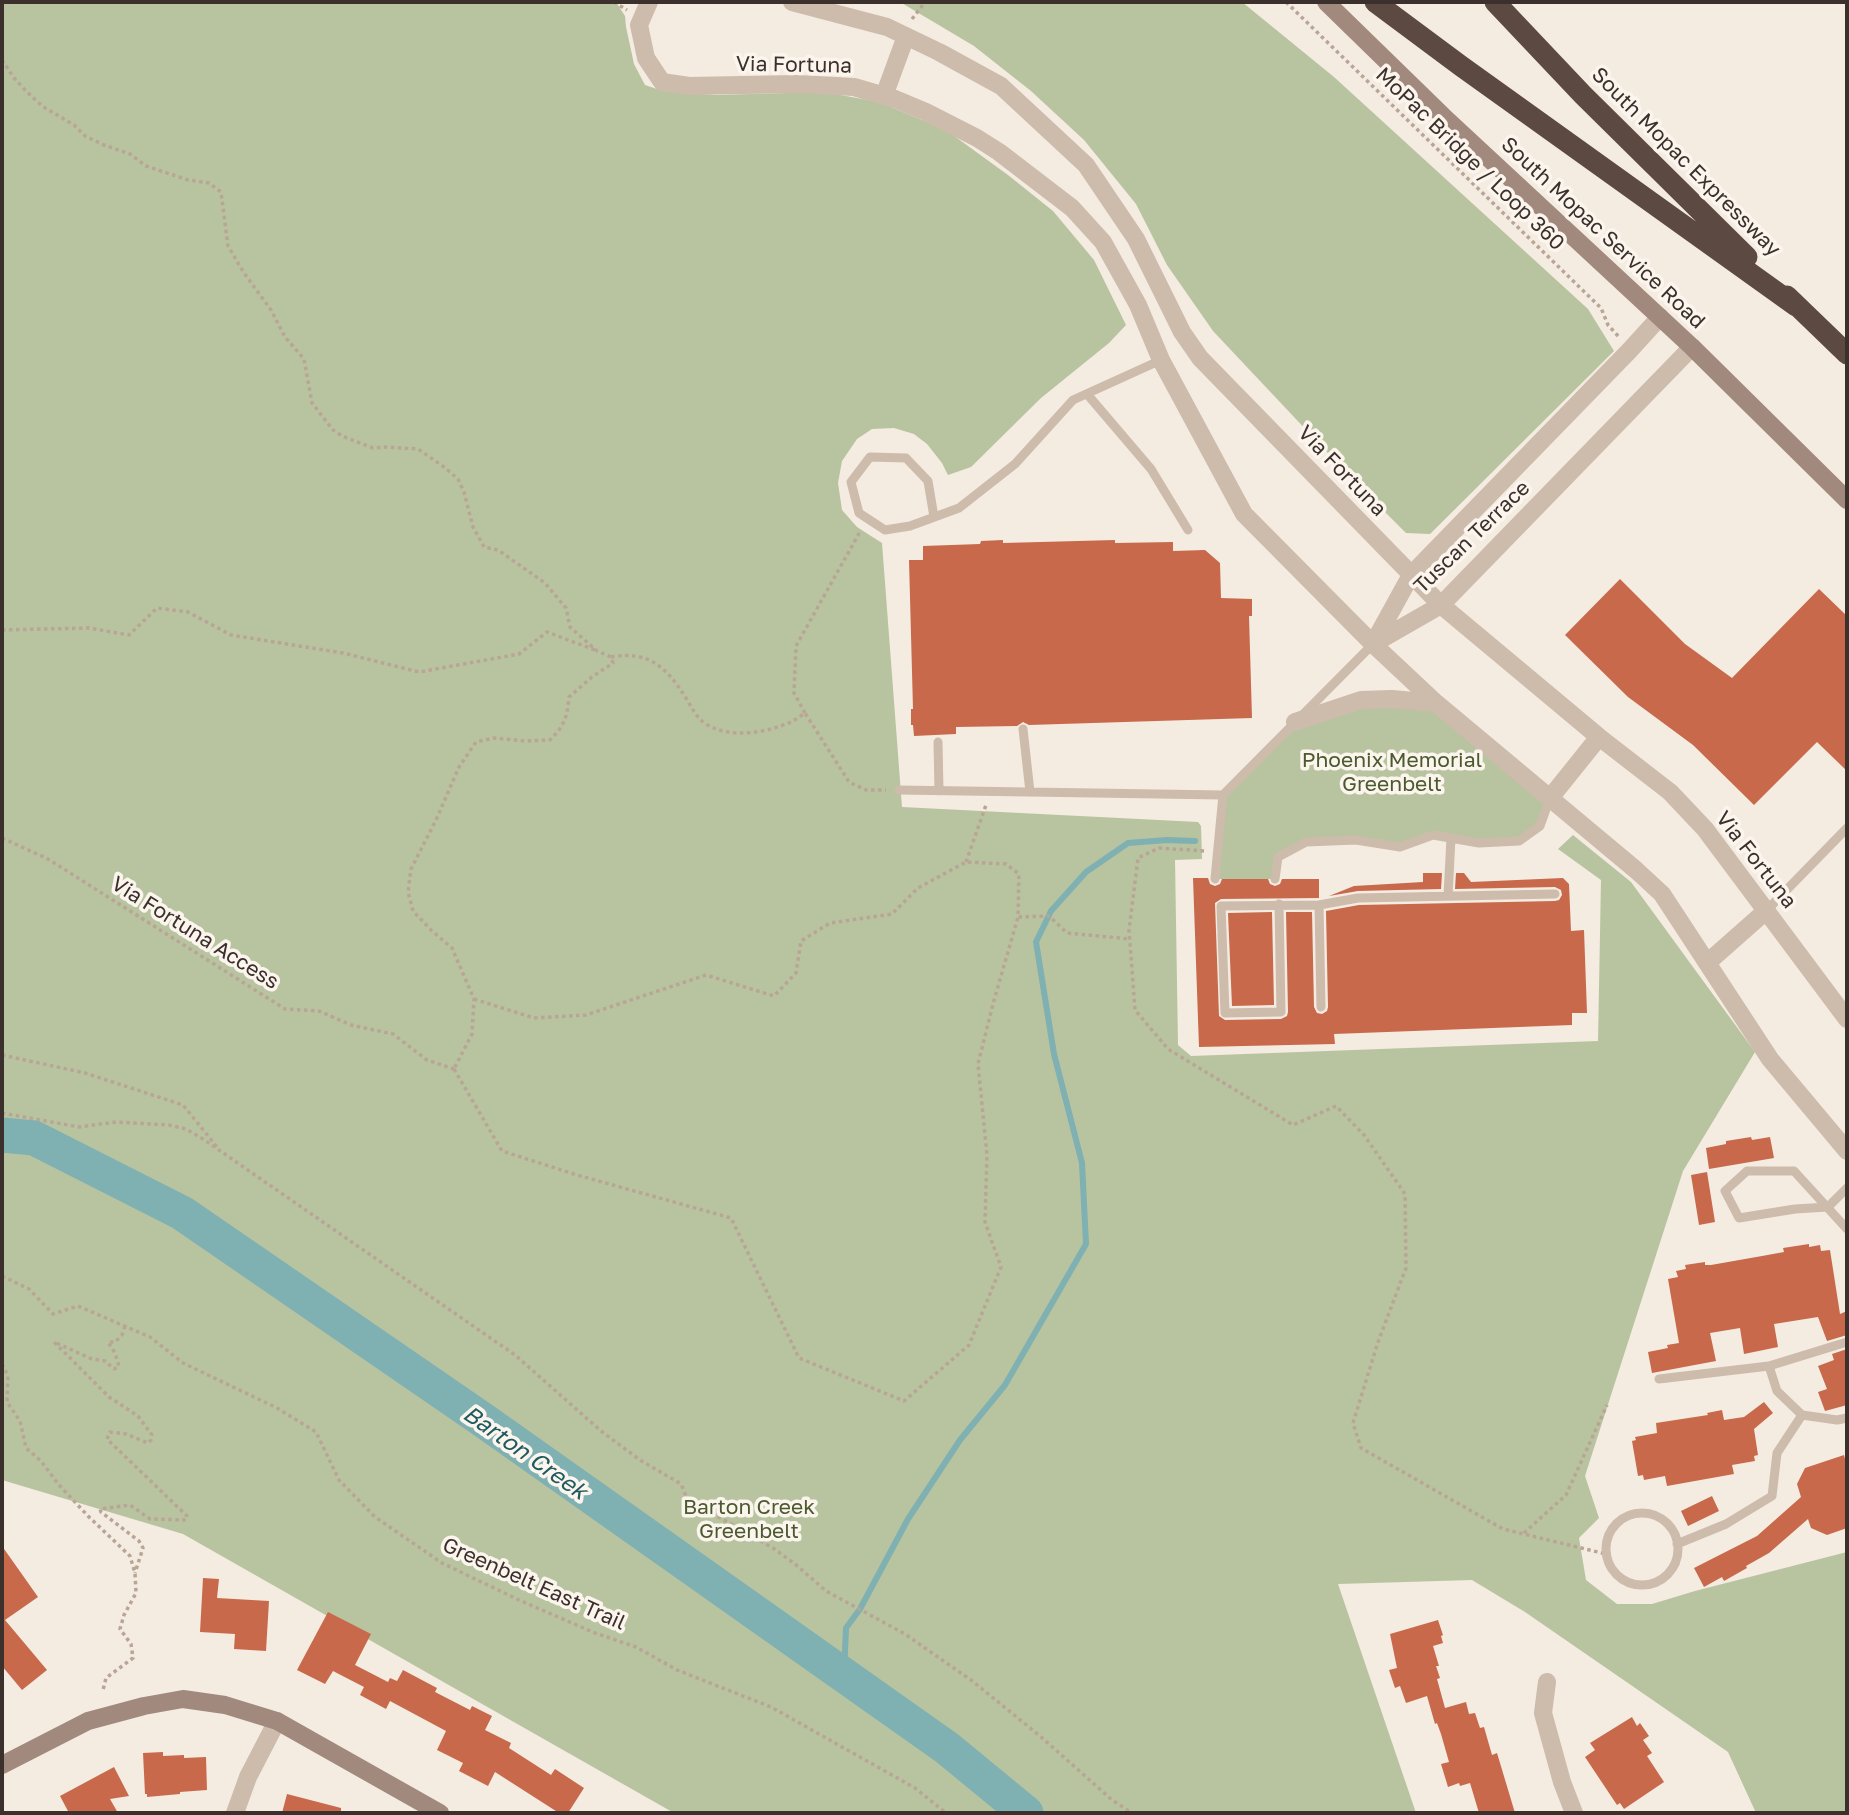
<!DOCTYPE html>
<html>
<head>
<meta charset="utf-8">
<style>
	body { margin:0 }
	#map { position:relative; width:1849px; height:1815px; overflow:hidden; background:#f4ebe1; font-family:"Golos Text",sans-serif }
	canvas { display:block }
	.frame { position:absolute; inset:0; border:4px solid #3b302b; pointer-events:none }
</style>
</head>
<body>
<div id="map">
<canvas width="1849" height="1815"></canvas>
<div class="frame"></div>
</div>
<script>
const g = document.querySelector('canvas').getContext('2d');
g.lineJoin = 'round';
function fill(path, color) { g.fillStyle = color; g.fill(path, 'evenodd'); }
function strokePath(path, color, width, dash) { g.strokeStyle = color; g.lineWidth = width; g.lineCap = dash ? 'butt' : 'round'; g.setLineDash(dash || []); g.stroke(path); }
function drawText(font, color, halo, rows, align = 'center') {
  g.font = font + ' "Golos Text",sans-serif'; g.lineWidth = 7; g.setLineDash([]); g.textBaseline = 'middle'; g.strokeStyle = halo; g.fillStyle = color; for (const [text, x, y, turn = 0] of rows) {
    g.save(); g.translate(x, y); g.rotate((+turn || 0) * Math.PI / 180); g.textAlign = isNaN(turn) ? turn : align; if (halo) g.strokeText(text, 0, 0); g.fillText(text, 0, 0); g.restore();
  }
}
const green = new Path2D(`
	M2 2H616L625 16 626 27 634 64 645 85 663 91 715 95 824 92 879 102 946 130 1008 175 1053 211 1094 260 1126 325 1109 343 1041 398 971 467 948 475 942 463 927 444 914 434 894 428 872 429 857 439 842 461 838 483 842 510 857 527 882 543 902 807 1198 822 1201 826 1202 859 1175 860 1178 1045 1191 1056 1598 1041 1601 880 1558 849 1573 835 1631 882 1755 1052 1683 1171 1585 1476 1599 1518 1579 1538 1586 1580 1617 1604H1652L1695 1591 1847 1552V1813H1756L1728 1752 1525 1612 1472 1580 1338 1584 1416 1813H674L183 1534 2 1480Z
	M900 2H1242L1334 77 1588 309 1614 351 1430 534 1406 533 1359 486 1213 331 1167 265 1136 204 1084 140 1031 91 974 46Z
	M1361 700 1436 703 1550 798 1540 826 1519 841 1479 843 1433 835 1400 847 1356 840 1306 842 1278 857 1275 879H1215L1223 795 1295 722Z`);
const stream = new Path2D(`
	M844 1675 846 1628 860 1609 908 1519 960 1440 1005 1385 1086 1244 1082 1163 1054 1054 1036 942 1051 911 1086 872 1128 843 1167 840 1195 841`);
const river = new Path2D(`
	M2 1135 34 1138 182 1213 483 1420 947 1748 1026 1813`);
const building = new Path2D(`
	M1003 540V543L1115 540V543L1173 542V551L1205 550 1220 563 1221 598 1252 599V616H1249L1252 718 1029 725 1023 722 1017 726 956 727V734L914 736 913 725H911V709H913L909 560H923V546L980 544 981 541Z
	M1620 579 1685 644 1732 678 1819 589 1847 616V771L1817 742 1754 805 1693 745 1628 697 1565 635Z
	M1423 873H1442L1441 889 1358 891 1329 896 1354 886 1423 882Z
	M1456 873H1464L1471 882 1563 878 1569 884 1571 931 1584 930 1587 1013H1572V1025L1334 1034 1335 1044 1199 1047 1193 878H1208L1210 884 1215 886 1220 884 1222 879H1268L1270 884 1275 886 1280 884 1282 879H1319V898L1221 899 1215 903 1219 1016 1225 1020 1281 1019 1287 1016 1288 1012 1286 912H1312L1314 1007 1317 1013 1322 1014 1327 1011 1328 1007 1326 911 1359 905 1555 901 1559 900 1562 895 1561 890 1555 887 1455 889Z
	M1272 912 1274 1005 1232 1006 1228 913Z
	M1751 1137 1752 1140 1770 1137 1774 1158 1709 1169 1706 1148 1726 1144V1141Z
	M1707 1172 1715 1222 1699 1225 1691 1175Z
	M1809 1244V1247L1820 1245 1821 1251 1830 1250 1840 1314 1847 1311V1335L1827 1341 1818 1317 1774 1324 1778 1347 1744 1354 1740 1328 1710 1333 1716 1361 1652 1373 1648 1352 1668 1348 1667 1345 1679 1343 1668 1279 1678 1277 1676 1271 1686 1269 1685 1265 1705 1262V1265H1711L1762 1256 1784 1252 1783 1248Z
	M1847 1349V1405L1825 1411 1818 1392 1827 1389 1818 1366 1834 1360 1832 1354Z
	M1764 1402 1773 1413 1754 1429 1758 1455 1754 1456 1755 1461 1732 1465 1734 1474 1667 1486 1665 1476 1644 1480 1643 1475 1638 1476 1632 1441 1636 1440 1635 1437 1657 1433 1656 1423 1708 1415 1707 1413 1722 1410 1724 1420 1744 1417Z
	M1844 1455 1847 1467V1528L1827 1535 1811 1528 1808 1519 1769 1553 1746 1566 1747 1568 1724 1581 1722 1577 1704 1587 1694 1568 1757 1536 1801 1497 1797 1484 1805 1468Z
	M1712 1496 1719 1511 1688 1526 1681 1511Z
	M2 1546 38 1597 5 1620 47 1670 22 1690 2 1666Z
	M203 1578 219 1579 217 1598 269 1601 266 1651 234 1649 235 1634 200 1632Z
	M328 1612 371 1634 355 1665 388 1682 390 1678 397 1681 403 1670 437 1688 435 1692 470 1710 472 1706 492 1716 485 1730 511 1743 509 1748 551 1775 555 1769 584 1788 568 1813H559L495 1772 488 1786 459 1771 463 1763 437 1750 446 1731 390 1701 386 1709 360 1695 364 1687 333 1671 325 1684 297 1670Z
	M1438 1620 1443 1635 1441 1636 1443 1643 1433 1646 1439 1666H1436L1440 1678 1437 1679 1445 1708 1466 1702 1469 1714 1475 1713 1480 1728 1484 1727 1492 1755 1497 1753 1515 1813H1479L1470 1783 1460 1786 1459 1783 1448 1787 1441 1764 1449 1762 1441 1734 1437 1723 1435 1724 1427 1696 1406 1703 1400 1686 1395 1688 1389 1670 1397 1668 1390 1634Z
	M1632 1717 1637 1726 1640 1723 1649 1736 1643 1740 1652 1753 1647 1756 1664 1782 1624 1809 1620 1803 1617 1805 1585 1757 1595 1750 1590 1743Z
	M163 1752V1756L184 1755V1758L206 1757 207 1790 180 1792V1794L147 1797V1794H145L143 1753Z
	M114 1767 129 1796 110 1799 118 1813H69L60 1796Z
	M287 1794 341 1808V1813H282Z`);
const path = new Path2D(`
	M614 2 627 10
	M1286 2 1601 308 1608 325 1619 337
	M912 19 925 2
	M2 60 14 78 26 91 42 106 74 125 85 136 104 145 130 154 146 166 188 180 209 183 221 192 228 246 244 273 271 310 285 337 304 359 312 403 333 430 342 436 373 448 387 447 418 449 444 467 458 479 464 492 473 527 484 547 498 550 545 583 566 608 570 627 597 651 611 657 613 663 592 677 569 697C567 717 565 725 550 740L525 741 494 738 476 742 459 767 436 820 411 869 408 892 413 911 432 931 452 948 474 999 472 1034 454 1069
	M2 630 89 628 129 635 157 608 188 612 231 635 343 653 419 672 519 654 547 632 595 650
	M611 657C649 650 667 668 686 698 691 706 695 715 702 721 724 739 761 734 786 724 793 722 799 717 805 713L849 782 866 790H886
	M805 713 794 693 796 646 861 530
	M2 838 48 859 285 1009 319 1011 351 1025 393 1034 427 1060 454 1069
	M1204 851 1159 848 1138 858 1129 930 1135 1010 1168 1049 1293 1125 1336 1106 1364 1135 1405 1194 1406 1268 1378 1342 1353 1423 1361 1448 1503 1529 1606 1554
	M966 862 986 805
	M474 999 534 1018 586 1015 706 975 774 996 796 973 801 941 830 923 892 914 918 888 966 862 1006 864 1019 874 1018 917 1049 916 1067 933 1130 939
	M2 1055 85 1073 183 1105 217 1147
	M454 1069 502 1151 577 1175 731 1218 799 1358 904 1401 969 1345 1001 1267 985 1222 987 1155 978 1064 993 1004 1018 917
	M2 1113 79 1127 116 1122 169 1125 186 1129 203 1139 515 1355 601 1431 640 1460 681 1484 686 1496 703 1508 773 1548 795 1564 826 1591 905 1634 971 1680 1040 1736 1112 1800 1132 1813
	M2 1276 29 1289 53 1314 78 1306 150 1337 183 1363 277 1408 316 1432 339 1480 375 1517 442 1563 519 1600 595 1633 636 1647 677 1670 771 1707 915 1788 946 1813
	M125 1326 122 1335 115 1342H108L115 1353 119 1366 114 1369 105 1361 92 1359 54 1342 109 1397 138 1416 152 1435 151 1440 148 1443 126 1434 110 1432 107 1439 187 1516 186 1520 150 1519 130 1505 100 1509 101 1512 139 1541 143 1548 135 1573
	M2 1364 8 1376 7 1402 20 1421 26 1448 41 1461 59 1485 88 1516 130 1556 135 1573 136 1593 124 1615 120 1629 131 1644 133 1658 106 1678 103 1690
	M1524 1533 1566 1495 1607 1405`);
const lane = new Path2D(`
	M1087 394 1151 469 1188 530
	M934 517 928 481 906 458 870 457 851 482 859 513 885 530 910 526 959 508 1015 464 1073 400 1161 360
	M1023 729 1030 792
	M938 742 939 791
	M899 790 1223 795
	M1215 879 1223 795 1373 644
	M1275 879 1278 857 1306 842 1356 840 1400 847 1433 835 1479 843 1519 841 1540 826 1550 798
	M1448 896 1451 838
	M1279 904 1281 1012 1225 1013 1221 906 1319 905
	M1767 910 1847 828
	M1321 1007 1319 905 1358 898 1555 894
	M1847 1188 1828 1207 1795 1209 1739 1218 1725 1191 1747 1171H1794L1847 1229
	M1847 1342 1769 1366 1777 1391 1802 1415 1837 1420 1847 1418
	M1659 1379 1769 1366
	M1606 1549a36 36 0 1 1 72 0a36 36 0 1 1-72 0Z
	M1677 1544 1726 1524 1772 1496 1777 1453 1802 1415`);
const street = new Path2D(`
	M649 2 639 25 646 58 662 82 689 86 798 84 854 87 895 99 926 112 977 138 999 152 1072 208 1103 242 1138 305 1161 360 1244 514 1373 644 1436 703 1636 870 1662 894 1770 1059 1847 1151
	M792 2 887 27 939 52 1001 86 1086 165 1136 239 1182 332 1200 358 1441 605 1599 737 1670 792 1705 829 1847 1019
	M884 96 906 36
	M1373 644 1441 605 1692 347
	M1373 644 1411 575 1629 351 1660 317
	M1295 722 1361 700 1392 699 1436 703
	M1550 798 1599 737
	M1707 963 1767 910
	M1547 1682 1543 1713 1562 1782 1574 1813
	M235 1813 248 1777 277 1721`);
const secondary = new Path2D(`
	M1326 2 1443 116 1692 347 1847 500
	M2 1765 88 1721 144 1706 183 1699 225 1705 277 1721 440 1813`);
const highway = new Path2D(`
	M1375 2 1461 66 1796 306
	M1495 2 1583 95 1747 257
	M1787 296 1847 354`);
const streetNames = [
	["Via Fortuna",794,65,1],
	["MoPac Bridge / Loop 360",1470,159,44],
	["South Mopac Expressway",1686,162,45],
	["South Mopac Service Road",1603,233,43],
	["Via Fortuna",1342,471,46],
	["Tuscan Terrace",1472,537,-44],
	["Via Fortuna",1756,860,52],
	["Via Fortuna Access",195,933,32],
	["Greenbelt East Trail",534,1584,24]
];
const parkNames = [
	["Phoenix Memorial",1392,760],
	["Greenbelt",1392,784],
	["Barton Creek",749,1507],
	["Greenbelt",749,1531]
];
const waterNames = [
	["Barton Creek",525,1453,35]
];
fill(green, '#b8c4a0');
strokePath(stream, '#7fb0b2', 6);
strokePath(river, '#7fb0b2', 35);
fill(building, '#c8694b');
strokePath(path, '#b9a596', 3.5, [3.5, 3.5]);
strokePath(lane, '#cdbbac', 9);
strokePath(street, '#cdbbac', 18);
strokePath(secondary, '#a18a7d', 18);
strokePath(highway, '#5c4a42', 21);
drawText('21px', '#3b302b', '#fbf5ee', streetNames);
drawText('21px', '#4a5a2e', '#fbf5ee', parkNames);
drawText('italic 23px', '#1f5a5e', '#fbf5ee', waterNames);
</script>
</body>
</html>
